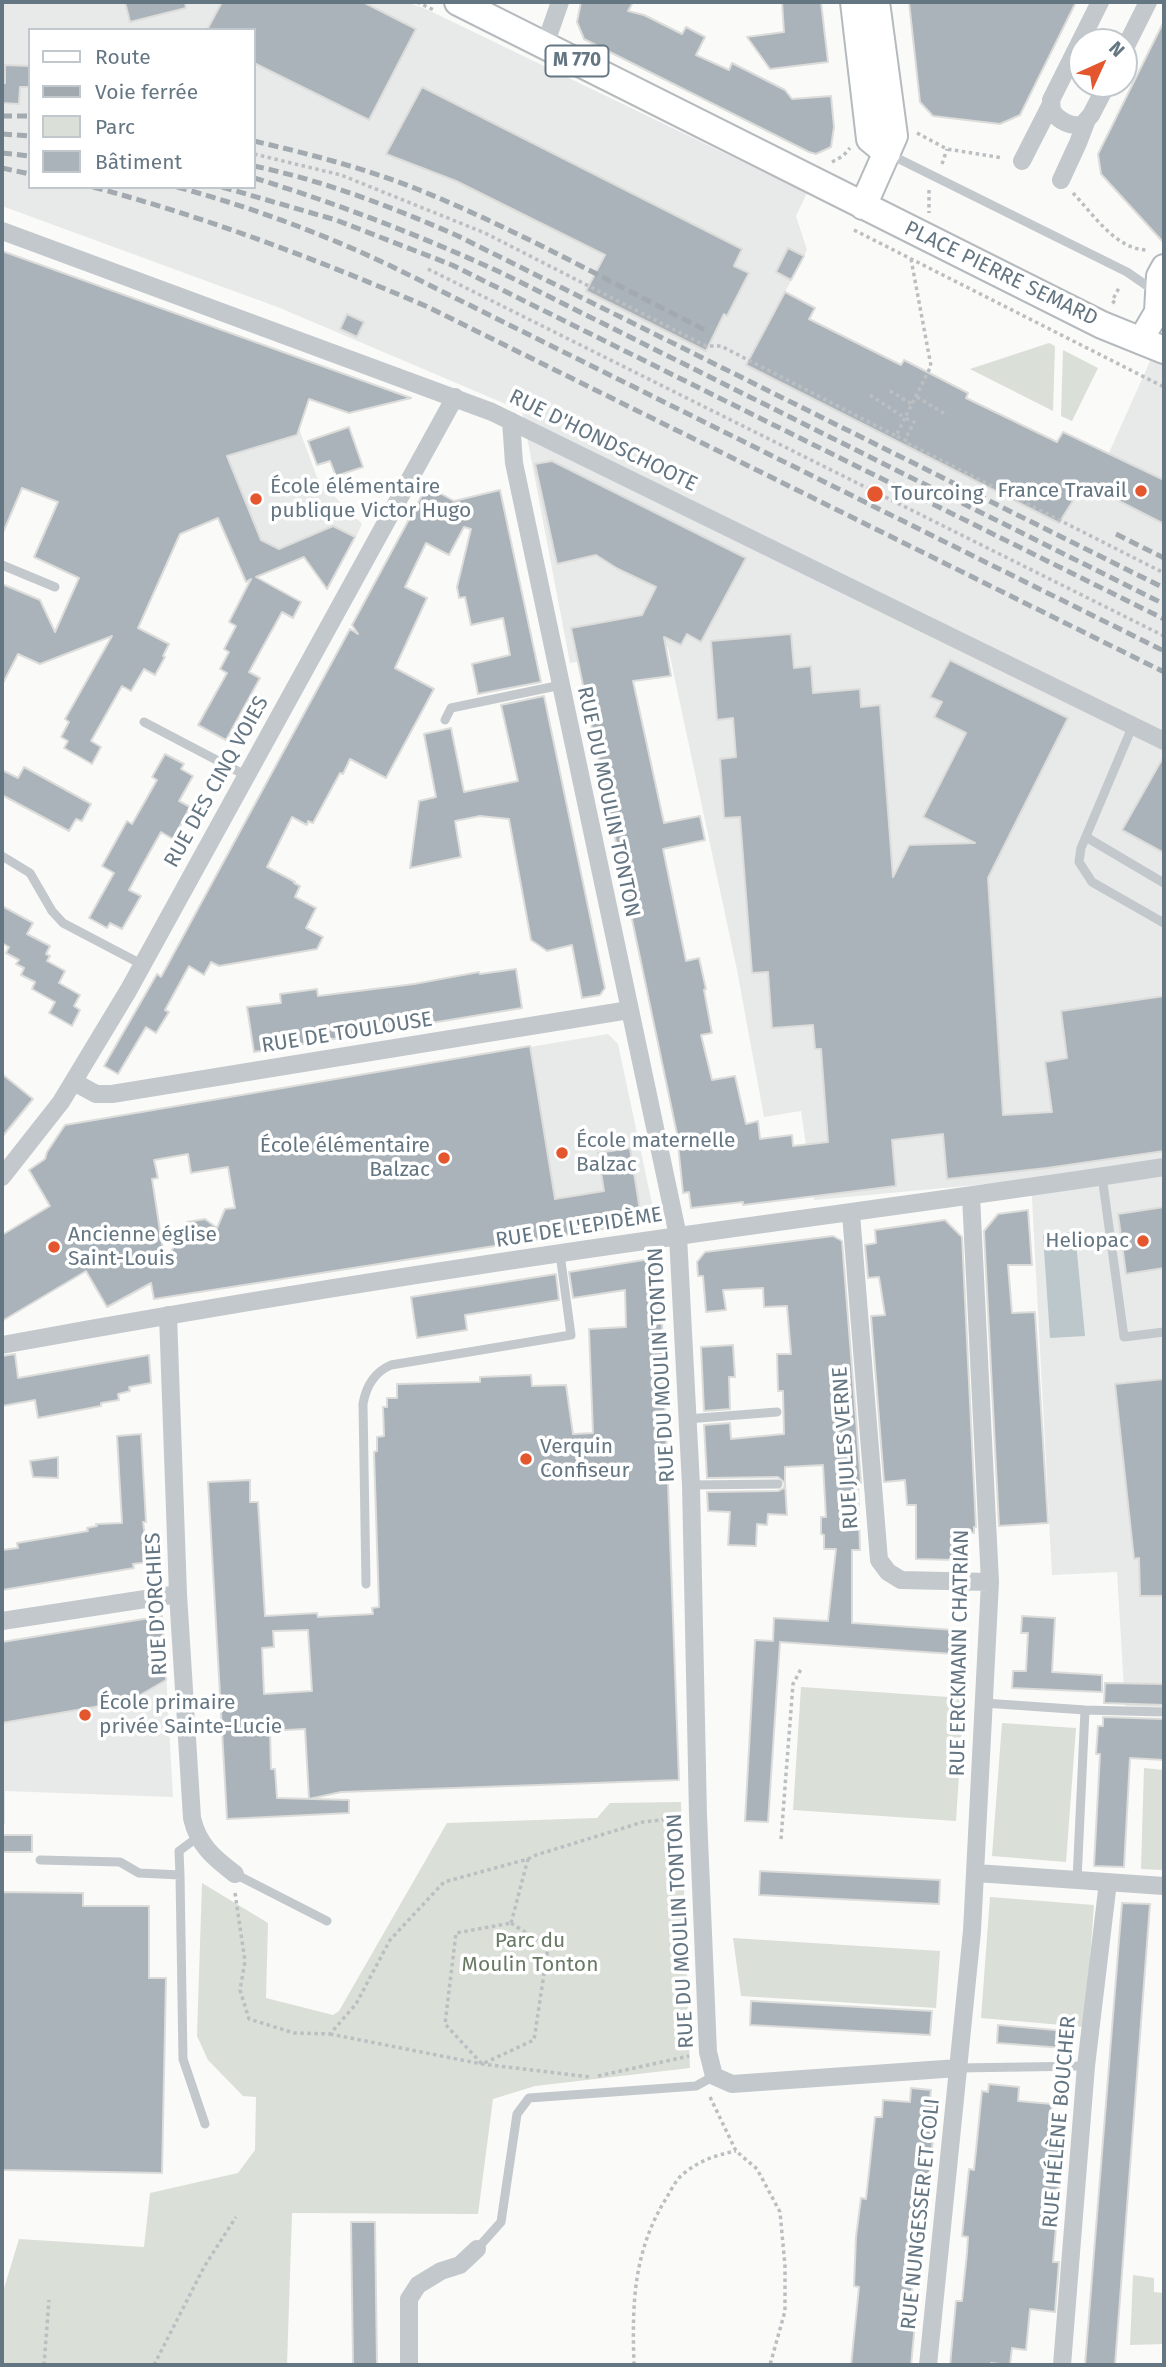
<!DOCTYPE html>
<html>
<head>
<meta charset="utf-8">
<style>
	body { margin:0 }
	#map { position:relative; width:1166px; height:2367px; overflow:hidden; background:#fafaf8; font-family:"Fira Sans",sans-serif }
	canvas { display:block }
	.frame { position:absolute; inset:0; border:4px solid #657683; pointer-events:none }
	.legend { position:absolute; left:28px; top:28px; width:228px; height:161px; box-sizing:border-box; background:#fff; border:2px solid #c1c8cd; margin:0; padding:9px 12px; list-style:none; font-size:21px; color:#657683 }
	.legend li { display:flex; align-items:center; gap:14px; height:35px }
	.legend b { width:35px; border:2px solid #c1c8cd }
	.north { position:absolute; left:1068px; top:28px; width:70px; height:70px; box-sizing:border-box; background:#fff; border:2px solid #c1c8cd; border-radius:50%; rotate:45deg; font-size:19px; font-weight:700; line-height:28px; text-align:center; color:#657683 }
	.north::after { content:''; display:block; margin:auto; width:24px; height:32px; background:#e4572e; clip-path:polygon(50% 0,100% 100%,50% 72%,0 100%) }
</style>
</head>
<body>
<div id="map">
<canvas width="1166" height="2367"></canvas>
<div class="frame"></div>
<ul class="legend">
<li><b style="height:9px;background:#fff"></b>Route</li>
<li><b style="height:9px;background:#a2aab0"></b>Voie ferrée</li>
<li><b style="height:19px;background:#dadfd7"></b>Parc</li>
<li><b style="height:19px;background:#aab3b9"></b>Bâtiment</li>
</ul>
<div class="north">N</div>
</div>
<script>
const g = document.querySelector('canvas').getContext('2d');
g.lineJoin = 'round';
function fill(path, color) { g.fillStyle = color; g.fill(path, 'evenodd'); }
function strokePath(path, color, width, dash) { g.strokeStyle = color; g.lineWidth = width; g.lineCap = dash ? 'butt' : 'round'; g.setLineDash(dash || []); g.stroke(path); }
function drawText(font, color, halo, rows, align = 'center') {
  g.font = font + ' "Fira Sans",sans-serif'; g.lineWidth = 7; g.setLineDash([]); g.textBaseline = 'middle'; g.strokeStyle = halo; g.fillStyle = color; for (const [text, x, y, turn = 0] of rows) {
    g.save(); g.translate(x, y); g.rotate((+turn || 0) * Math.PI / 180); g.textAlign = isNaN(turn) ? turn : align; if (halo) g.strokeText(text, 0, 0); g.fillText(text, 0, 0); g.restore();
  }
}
const built = new Path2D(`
	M2 2H406L426 9 807 193 796 216 807 250 785 292 815 308 810 320 900 365 904 360 968 393 967 399 1057 442 1063 432 1108 455 1159 341 1164 344V1708L1125 1706 1117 1572 1052 1575 1031 1180 814 1200 801 1111 764 1117 737 970 668 647 570 663 522 411 280 308 2 206ZM30 30H254V187H30Z
	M298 426 318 480 362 524 356 537 342 531 336 543 246 582 218 518 77 456Z
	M608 1034 618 1044 654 1213 650 1219 642 1223 421 1258 390 1070Z
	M158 1617 163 1620 173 1797 5 1791V1824H2V1643Z`);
const green = new Path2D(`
	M1049 343 1055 346 1053 411 970 369Z
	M1063 350 1098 368 1072 421 1061 416Z
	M801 1687 964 1698 956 1821 793 1810Z
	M1002 1723 1076 1728 1066 1862 992 1856Z
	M1144 1768 1164 1770V1870L1141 1869Z
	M681 1802 690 2068 535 2086 493 2099 478 2214 292 2213 287 2365H2V2295L19 2239 144 2247 150 2193 238 2173 255 2150 256 2097 243 2096 208 2060 197 2036 202 1883 268 1923 266 1998 333 2015 339 2011 447 1823 597 1818 610 1803Z
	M990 1897 1094 1905 1085 2027 981 2018Z
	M733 1938 940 1951 936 2008 741 1996Z
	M1133 2275 1154 2278V2292L1164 2293V2344L1130 2345Z`);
const water = new Path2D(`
	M1075 1232 1085 1336 1050 1338 1043 1235Z`);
const building = new Path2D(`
	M125 2H185L186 8 130 22Z
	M222 2H363L416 29 369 120 254 63V30H207Z
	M581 2H633L628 11 644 15 682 34 686 27 705 37 696 55 729 70 732 63 785 90 792 99 831 96 834 127 831 147 816 154 809 152 584 39 577 22Z
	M782 2H821L828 62 770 69 747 37 784 32Z
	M909 2H1076L1020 115 1000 124 933 116 920 102Z
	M1164 21V243L1101 174 1098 154Z
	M5 65 30 66V87H20L19 104 2 103V83H5Z
	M422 87 742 249 734 266 749 273 727 316 724 314 706 351 586 291 605 255 456 181 386 154Z
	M788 248 804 256 791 280 776 272Z
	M2 251 411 398 349 413 309 399 297 435 227 456 261 540 279 549 333 526 355 537 327 589 304 557 256 577 301 602 293 618 282 612 261 650 249 672 260 678 226 740 198 725 227 673 220 669 229 652 224 649 236 626 229 622 251 579 246 582 218 518 180 534 138 628 169 644 163 656 165 657 155 675 144 669 131 691 122 686 91 741 101 747 92 764 64 748 68 741 61 737 69 722 65 719 112 636 40 664 18 654 2 685V584L40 600 55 632 79 578 34 557 58 502 22 488 2 535Z
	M785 292 815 308 809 319 901 365 904 360 968 393 966 398 1057 442 1063 432 1164 480V524L1084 483 1059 523 746 365Z
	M347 314 364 322 357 337 340 329Z
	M349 427 363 467 336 476 330 461 317 465 308 441Z
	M552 461 746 558 701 642 687 634 681 645 664 637 671 676 633 681 664 823 700 816 705 840 663 849 686 961 699 958 706 989 704 990 712 1033 701 1035 712 1080 735 1076 746 1124 758 1121 760 1139 792 1135 793 1146 828 1142 821 1049H815L813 1025 772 1028 768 972 752 973 740 817 724 818 720 759 736 757 733 718 717 720 711 641 791 634 794 668 811 666 813 693 860 689 861 707 880 705 893 877 909 845 975 843 923 817 966 733 934 717 942 702 930 697 950 660 1068 718 988 878 1003 1115 1052 1112 1045 1062 1067 1058 1061 1011 1164 996V1151L1047 1168 947 1179 943 1134 892 1140 896 1186 743 1205V1202L691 1208 689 1192 683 1193 677 1134 571 628 642 615 656 587 618 569 596 555 557 564 535 464Z
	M427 486 454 501 500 490 541 682 478 694 472 664 510 655 503 618 471 625 465 597 459 598 457 587 471 529 464 527 449 555 426 543 405 587 427 598 395 668 434 689 386 778 350 759 343 774 340 773 313 823 308 821 307 825 292 817 267 867 295 882 294 883 300 886 295 897 316 908 306 928 323 937 317 949 219 966 211 962 204 975 189 966 165 1010 169 1012 156 1033 146 1027 118 1074 104 1066 157 974 161 977 350 629 358 634 352 625Z
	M544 696 605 988 600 995 582 998 572 945 547 951 531 940 509 819 480 816 455 821 461 857 410 868 419 801 436 797 424 734 451 728 464 792 518 781 501 705Z
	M165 754 184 764 181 769 193 776 179 801 190 807 173 839 161 832 143 864 129 890 141 896 122 929 110 923 107 928 89 918 114 873 102 866 127 821 132 824 148 796 157 780 152 777Z
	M1164 756V853L1122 830Z
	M24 767 91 804 82 821 76 819 69 831 2 795V770L18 778Z
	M2 906 33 923 27 934 50 946 46 954 50 956 47 961 65 971 59 983 80 995 74 1006 80 1010 72 1026 49 1013 55 1002 32 989 35 982 21 975 24 968 16 964 19 960 6 953 9 947 2 943Z
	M516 969 522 1008 254 1052 247 1007 281 1003 280 994 317 989 318 996 414 984 479 972 480 974Z
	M530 1046 555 1199 604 1191 598 1153 630 1148 642 1223 154 1299 151 1283 107 1307 86 1271 2 1321V1235L50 1206 29 1170 45 1159 47 1152 65 1125ZM188 1154 191 1173 228 1167 235 1208 225 1209 217 1228 205 1219 187 1222 165 1263 152 1179 158 1178 154 1160Z
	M2 1074 33 1099 2 1137Z
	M1164 1207V1268L1126 1274 1118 1214Z
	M1028 1210 1032 1265H1008L1012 1313 1035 1312 1048 1523 999 1526 984 1231 998 1214Z
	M945 1220 962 1237 976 1527H974V1533L957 1532V1560L916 1559V1505H907L905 1480 884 1482 871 1316 885 1315 879 1277 868 1278 865 1245 876 1243 875 1230Z
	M833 1236 842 1241 861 1483 858 1484 860 1550H852V1623L955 1630 954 1654 780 1642 768 1822 745 1821 755 1640 773 1641 774 1618 828 1621 836 1549H824V1535L821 1534V1517H826L823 1465 785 1467V1483L778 1477 707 1478 704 1425 730 1423 731 1439 784 1434 783 1391H778L777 1354H791L787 1306 764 1307 763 1288 723 1290 726 1310 706 1312 703 1276H698L697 1262 705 1252Z
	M650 1259 660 1267 679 1780 341 1792 309 1799 305 1729 270 1731 271 1769H275L277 1798 349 1800V1813L227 1819 208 1482 250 1480V1502H258L265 1616 317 1613 318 1617 373 1614 372 1608 379 1607 374 1452 377 1451V1437L384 1436 383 1407H387V1398H397V1384L480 1382V1377L531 1375 532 1386 566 1385 573 1434 593 1433 589 1329 626 1327 625 1290 573 1298 569 1272ZM308 1630 312 1691 264 1694 262 1648 274 1647 273 1631Z
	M556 1274 559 1300 465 1315 467 1330 417 1338 411 1297Z
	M733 1345 735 1377H729L730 1409 704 1411 701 1347Z
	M15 1354 18 1378 149 1355 151 1383 129 1387 130 1391 118 1394 119 1400 101 1403V1406L38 1418 35 1400 2 1406V1356Z
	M1164 1379V1596H1140L1139 1558 1134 1559 1115 1384Z
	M141 1434 146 1522H143L149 1562 133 1564 134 1568 2 1590V1550L18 1548 17 1543 88 1531 87 1528 97 1526 96 1524 122 1523 117 1436Z
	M58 1457V1478L33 1477 30 1461Z
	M785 1483 787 1515 768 1514 767 1525 757 1524 756 1546 728 1545 730 1512 708 1511 707 1492 778 1491 784 1488Z
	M162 1616 166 1680 135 1698 123 1702 2 1723V1642Z
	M1022 1616 1055 1618 1052 1672 1102 1675V1692L1012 1688 1013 1671H1026L1028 1633H1021Z
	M1105 1683 1164 1684V1705L1104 1703Z
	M1103 1717 1164 1719V1760L1130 1758 1124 1867 1094 1866 1100 1754H1096L1098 1726H1103Z
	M2 1835H32V1852H2Z
	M760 1871 940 1880 939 1904 759 1895Z
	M2 1892 83 1893V1906H149V1978H166L162 2173 2 2170Z
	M1122 1903 1150 1904 1115 2365H1085Z
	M751 2001 932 2011 930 2035 750 2025Z
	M998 2025 1066 2031 1064 2048 997 2043Z
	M989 2084 1019 2087 1018 2101 1052 2104 1048 2145 1063 2146 1053 2262H1059L1055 2312 1030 2309 1026 2350 1012 2348 1010 2365 991 2363V2365H950L956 2301H962L967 2253 968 2237 962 2236 969 2169 974 2170 982 2091 988 2092Z
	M911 2088 931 2090 930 2099 937 2100 927 2197 921 2196 913 2276 912 2292 918 2293 911 2365H851L859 2287 854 2286 856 2237 861 2198 866 2199 875 2117H882L883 2100 910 2102Z
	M351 2222H375L377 2365H353Z`);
const path = new Path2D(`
	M417 2 436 11
	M917 133 947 149 1003 158
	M254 154 341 175 485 233 706 346H721L896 436
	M832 162 843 156 850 148
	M942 164 947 149
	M929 190V213
	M1073 193C1094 215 1116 250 1148 250
	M854 230 1164 387
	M911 259 931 366 905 418 914 422 905 440 910 443 909 444 1164 573
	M428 269 1164 636
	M1115 303 1112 301 1120 286
	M890 391 912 404
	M870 395 905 418 896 436 905 440
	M917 397 947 415
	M781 1839 793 1684 801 1669
	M235 1893 245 1961 240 1990 249 2019 294 2033 330 2034 356 2004 390 1940 444 1882 528 1859 536 1855 643 1822 678 1818
	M511 1923 548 1947 534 2040 482 2064 445 2024 456 1933Z
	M511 1923 528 1859
	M330 2034 482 2064 590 2077
	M598 2076 689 2056
	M710 2097 736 2151 757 2169 780 2212 785 2266V2311L770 2365
	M2 2222H4
	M44 2365 49 2300
	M154 2365 204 2267 236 2217
	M634 2365C632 2304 633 2251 667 2197 671 2190 676 2180 682 2175 698 2161 716 2155 736 2151`);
const lane = new Path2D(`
	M889 154 1127 272 1156 292
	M2 565 55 587
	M445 720 451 708 561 685
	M144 722 247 776
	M1133 725 1081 848 1079 862 1092 882 1164 923
	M1086 837 1164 883
	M2 856 30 873 52 911 63 923 143 965
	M1102 1176 1124 1337 1164 1332
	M687 1419 777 1412
	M691 1485 778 1484
	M366 1584 363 1404C366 1386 375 1372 391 1365L571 1335 560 1254
	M984 1703 1085 1710 1077 1880
	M1085 1710 1164 1712
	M40 1860 120 1862 139 1873 180 1875 183 2059 205 2124
	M235 1874 327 1921
	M180 1875 179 1851 198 1837
	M958 2068 1086 2066
	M477 2249 501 2222 517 2114 529 2098 696 2086 714 2076`);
const street = new Path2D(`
	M1100 2 1051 100 1052 111C1059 121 1072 128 1083 124L1091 115 1107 84
	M545 45 560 2
	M1124 50 1148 2
	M1022 161 1050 106
	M1061 180 1078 143 1086 122
	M2 231 492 412 1164 741
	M511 421 514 463 678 1236 691 1485 698 1815 708 2052 714 2076 732 2084 958 2068
	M74 1082 96 1094H112L629 1010
	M2 1177 61 1102 128 991 455 397
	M851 1214 879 1560 888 1572 901 1580 990 1582
	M168 1315 178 1594 192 1818C198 1845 214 1858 235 1874
	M2 1345C226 1304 452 1268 679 1236 841 1213 1003 1192 1164 1167
	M2 1621 178 1594
	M976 1873 1164 1886
	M409 2365V2299L418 2285 441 2271 460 2265 477 2249
	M928 2365 972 1931 990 1582 971 1196
	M1062 2365 1086 2066 1108 1882`);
const secondary = new Path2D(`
	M1140 341 1157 312 1159 276 1164 267`);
const primary = new Path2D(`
	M458 2 1102 325 1164 350
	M854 2 870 139 887 153
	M863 206 894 136 876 2`);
const rail = new Path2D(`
	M2 116H30
	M2 134 30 136
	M254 141C309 154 364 168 417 189 516 229 610 282 705 330
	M2 153 30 156
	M254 166C325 181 392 207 458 236L1164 588
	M2 168 30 174
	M254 178C339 204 421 236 502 273L1164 604
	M93 187C209 218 318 260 428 307L1164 672
	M177 187C251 207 321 233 391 266L1164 651
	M222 187 336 220 452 265 1164 619
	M1116 534 1164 558`);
const markers = [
	[1141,491,7,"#e4572e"],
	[875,494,9,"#e4572e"],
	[256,499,7,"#e4572e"],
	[562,1153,7,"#e4572e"],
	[444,1158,7,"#e4572e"],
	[1143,1241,7,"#e4572e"],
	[54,1247,7,"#e4572e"],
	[526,1459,7,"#e4572e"],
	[85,1715,7,"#e4572e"]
];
const shields = [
	[577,61,63]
];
const shieldNames = [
	["M 770",577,61]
];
const streetNames = [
	["PLACE PIERRE SEMARD",1001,274,26],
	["RUE D'HONDSCHOOTE",603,441,26],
	["RUE DES CINQ VOIES",217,782,-61],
	["RUE DU MOULIN TONTON",608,802,78],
	["RUE DE TOULOUSE",347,1033,-9],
	["RUE DE L'EPIDÈME",579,1228,-9],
	["RUE DU MOULIN TONTON",662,1365,-93],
	["RUE JULES VERNE",846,1448,-94],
	["RUE D'ORCHIES",157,1604,-93],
	["RUE ERCKMANN CHATRIAN",960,1653,-89],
	["RUE DU MOULIN TONTON",681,1931,-93],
	["RUE HÉLÈNE BOUCHER",1060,2122,-85],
	["RUE NUNGESSER ET COLI",921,2214,-84]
];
const poiNames = [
	["École élémentaire",270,487],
	["publique Victor Hugo",270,511],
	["France Travail",1127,491,"right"],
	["Tourcoing",891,494],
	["École maternelle",576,1141],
	["Balzac",576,1165],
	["École élémentaire",430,1146,"right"],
	["Balzac",430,1170,"right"],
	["Ancienne église",68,1235],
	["Saint-Louis",68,1259],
	["Heliopac",1129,1241,"right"],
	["Verquin",540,1447],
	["Confiseur",540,1471],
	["École primaire",99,1703],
	["privée Sainte-Lucie",99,1727]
];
const parkNames = [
	["Parc du",530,1941],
	["Moulin Tonton",530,1965]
];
fill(built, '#e8e9e9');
fill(green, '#dadfd7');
fill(water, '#bbc7cb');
fill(building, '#aab3b9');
strokePath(building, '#dcdcda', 2);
strokePath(secondary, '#b3babf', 28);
strokePath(primary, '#b5babe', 30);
strokePath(path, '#bbbfc2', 3.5, [3.5, 3.5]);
strokePath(lane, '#c3c8cc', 9);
strokePath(street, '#c3c8cc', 18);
strokePath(secondary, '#fff', 24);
strokePath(primary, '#fff', 26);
strokePath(rail, '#a2aab0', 5, [10, 5]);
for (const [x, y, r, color] of markers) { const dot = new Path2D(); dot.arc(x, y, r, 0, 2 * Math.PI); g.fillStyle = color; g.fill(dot); strokePath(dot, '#fff', 2.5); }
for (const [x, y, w] of shields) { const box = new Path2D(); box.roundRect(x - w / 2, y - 15.5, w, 31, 5); g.fillStyle = '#fff'; g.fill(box); strokePath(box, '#657683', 2); }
drawText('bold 19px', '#657683', null, shieldNames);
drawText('21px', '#657683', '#fff', streetNames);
drawText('21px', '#657683', '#fff', poiNames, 'left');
drawText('21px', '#687a64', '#fff', parkNames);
</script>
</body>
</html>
